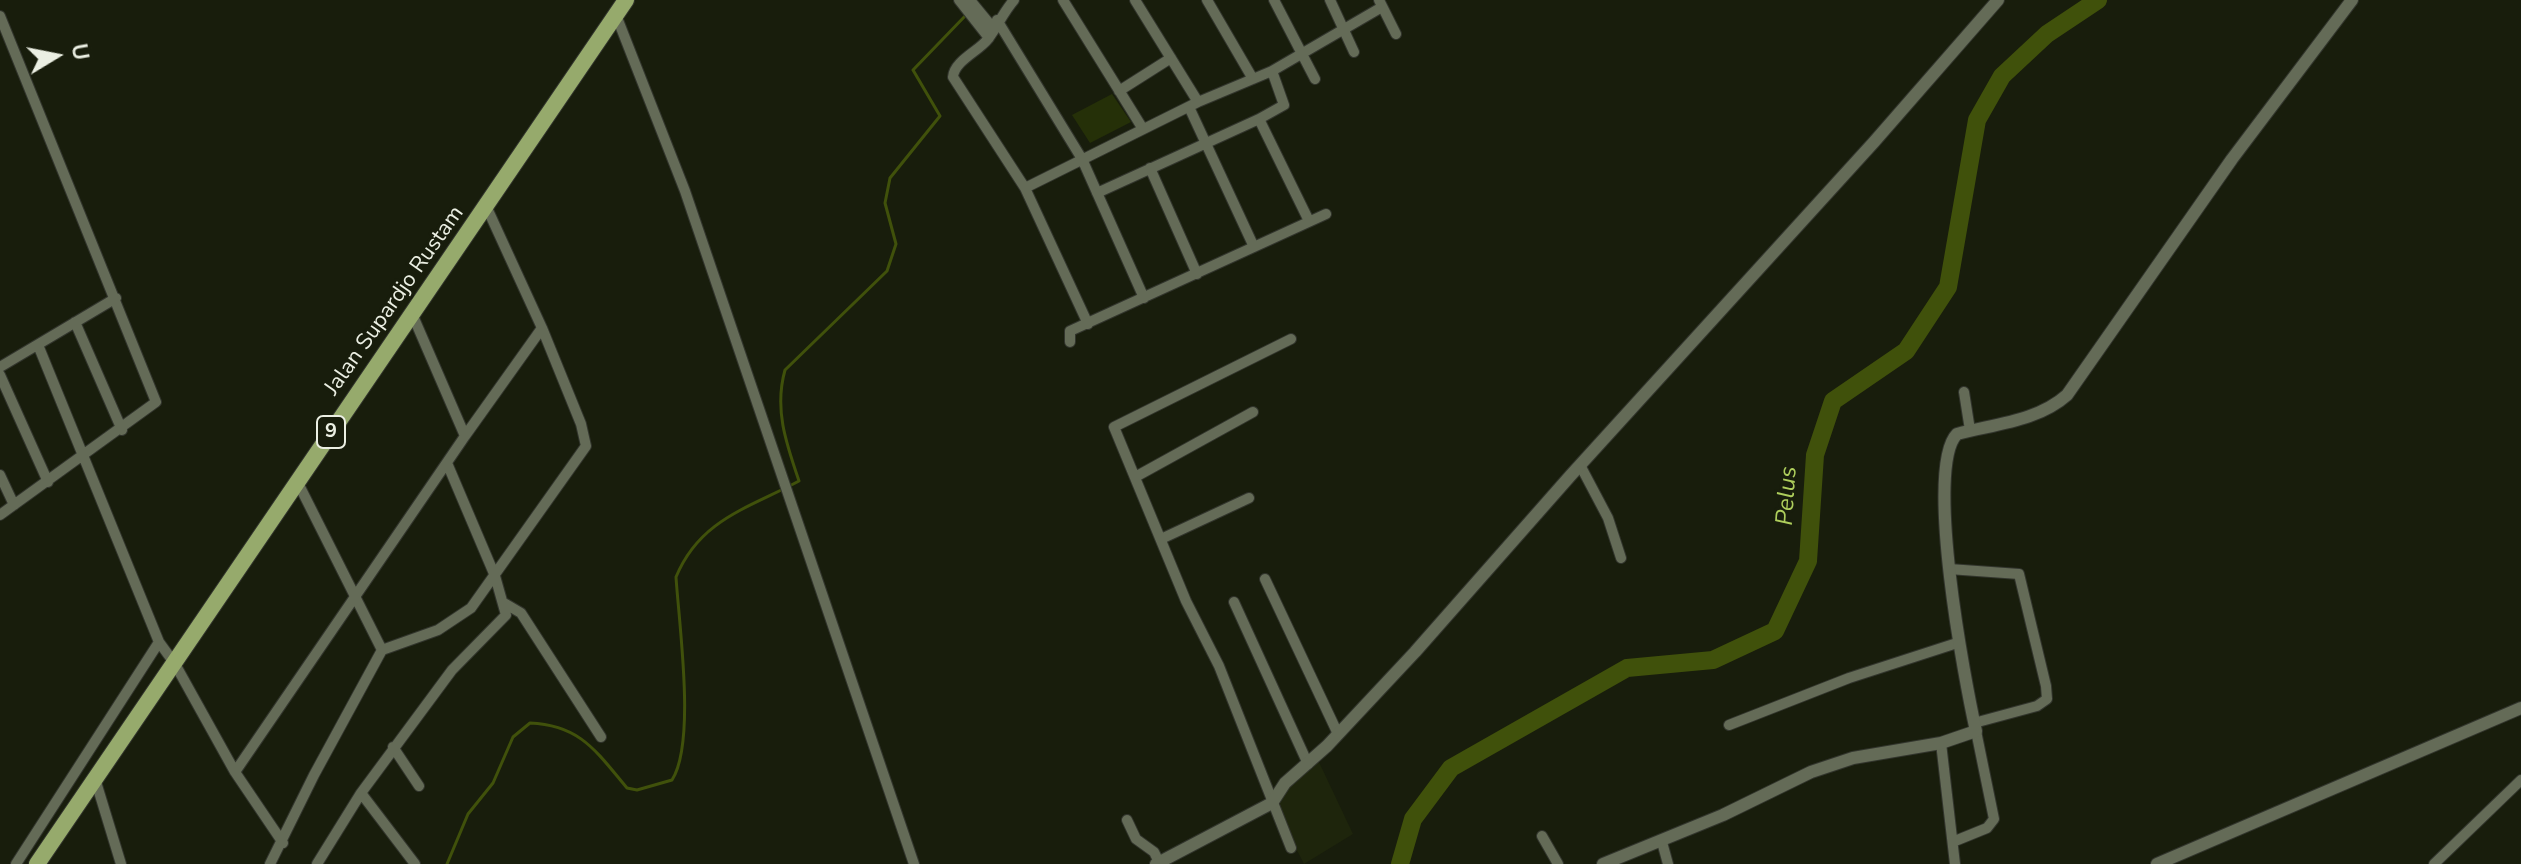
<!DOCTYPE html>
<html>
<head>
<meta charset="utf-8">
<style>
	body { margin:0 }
	#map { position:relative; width:2521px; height:864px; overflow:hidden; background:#181d0c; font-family:"Nunito Sans",sans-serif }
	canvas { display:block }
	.north { position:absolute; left:16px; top:16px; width:80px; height:80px; -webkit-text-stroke:6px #181d0c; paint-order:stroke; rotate:80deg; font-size:22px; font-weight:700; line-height:32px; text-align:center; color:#ebefe3 }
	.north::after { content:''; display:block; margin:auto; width:28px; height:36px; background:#ebefe3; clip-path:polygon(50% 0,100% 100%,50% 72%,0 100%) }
</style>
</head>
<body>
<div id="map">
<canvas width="2521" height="864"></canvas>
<div class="north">U</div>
</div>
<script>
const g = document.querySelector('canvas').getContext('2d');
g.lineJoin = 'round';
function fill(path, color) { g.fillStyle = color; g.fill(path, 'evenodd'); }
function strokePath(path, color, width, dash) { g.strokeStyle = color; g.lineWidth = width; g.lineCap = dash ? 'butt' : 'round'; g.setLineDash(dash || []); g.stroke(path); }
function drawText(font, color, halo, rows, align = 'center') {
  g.font = font + ' "Nunito Sans",sans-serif'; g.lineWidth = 6; g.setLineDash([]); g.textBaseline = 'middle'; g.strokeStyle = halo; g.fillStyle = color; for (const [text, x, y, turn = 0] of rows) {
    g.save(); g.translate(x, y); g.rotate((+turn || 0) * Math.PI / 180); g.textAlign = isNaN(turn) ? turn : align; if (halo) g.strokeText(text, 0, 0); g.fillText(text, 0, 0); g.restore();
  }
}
const built = new Path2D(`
	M1318 760 1353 834 1304 864 1273 803Z`);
const green = new Path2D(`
	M1112 94 1131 122 1090 143 1072 115Z`);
const stream = new Path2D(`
	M447 864 468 814 493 783 513 737 530 723C580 725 596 751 627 788L637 790 672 780C696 742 679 625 676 577 700 519 749 508 799 481 786 443 774 409 785 370L887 271 896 244 885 203 890 178 940 116 913 70 967 14`);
const river = new Path2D(`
	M1400 864 1413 819 1451 768 1627 668 1713 660 1775 631 1808 561 1815 455 1833 401 1906 351 1948 287 1977 120 2002 76 2047 34 2098 0`);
const minor = new Path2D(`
	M959 0 989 38
	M970 0 993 28
	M1014 0C1002 14 998 26 988 39 979 51 954 61 953 77L1025 188 1088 324
	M1063 0 1143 129
	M1135 0 1198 102
	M1207 0 1253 79
	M1274 0 1315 79
	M1330 0 1354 52
	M1379 0 1396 34
	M616 15 685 191 914 864
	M0 16 156 402 0 515
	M997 20 1082 159 1144 298
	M1272 71 1382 7
	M1119 91 1171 58
	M1189 107 1254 247
	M1150 168 1197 274
	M1025 188 1198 102 1272 71 1284 105 1259 119 1309 221
	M1097 193 1259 119
	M75 322 122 430
	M1291 339 1114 427 1186 601 1219 666 1291 848
	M1070 342V331L1326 214
	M38 345 159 642 175 664 235 772 283 843
	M0 367 116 298
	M0 375 48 482
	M1964 392 1970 430
	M465 436 542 328 487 208
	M1580 465 1608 518 1621 558
	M0 475 14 505
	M1137 476 1253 412
	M297 481 382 650
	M1161 539 1249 498
	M1949 569 2019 574 2046 686 2047 699 2037 706 1974 723
	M1265 579 1338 734
	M1234 602 1308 764
	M504 603 521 613 601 737
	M1729 725 1849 678 1957 643
	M1941 743 1955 864
	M393 747 419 786
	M235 772 465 436 413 316
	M96 782 121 864
	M1127 820 1136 839 1154 852 1159 862
	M1542 836 1558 864
	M1955 841 1987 828 1994 819 1976 731
	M1662 842 1668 864
	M16 864 159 642
	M270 864 314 775 382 650 438 630 471 608 586 446 581 424 542 328
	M317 864 361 793
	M415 864 361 793 452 670 506 615 495 576 447 463
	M2434 864 2521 780`);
const tertiary = new Path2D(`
	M1156 864 1272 803 1285 783 1327 746 1415 652 1571 475 1874 142 1998 0
	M1603 864 1723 815 1811 772 1853 758 1941 743 1976 731C1965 682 1924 467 1957 434 1995 424 2038 421 2067 395L2232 159 2352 0
	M2157 864 2521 708`);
const trunk = new Path2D(`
	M37 864 626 0`);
const shields = [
	[331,432,28]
];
const shieldNames = [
	["9",331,432]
];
const streetNames = [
	["Jalan Supardjo Rustam",395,301,-55]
];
const waterNames = [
	["Pelus",1788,496,-86]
];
fill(built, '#1e250c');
fill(green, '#253008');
strokePath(stream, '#40510b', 3);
strokePath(river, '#40510b', 18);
strokePath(minor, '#32352d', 12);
strokePath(tertiary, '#32352d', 14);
strokePath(trunk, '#32352d', 18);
strokePath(minor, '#646b57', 10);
strokePath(tertiary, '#646b57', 12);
strokePath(trunk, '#96aa6c', 16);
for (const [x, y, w] of shields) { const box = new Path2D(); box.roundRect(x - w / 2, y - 16, w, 32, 6); g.fillStyle = '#181d0c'; g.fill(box); strokePath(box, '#ebefe3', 2); }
drawText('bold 20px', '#ebefe3', null, shieldNames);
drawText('22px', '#ebefe3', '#181d0c', streetNames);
drawText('italic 24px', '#aece5c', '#181d0c', waterNames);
</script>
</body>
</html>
